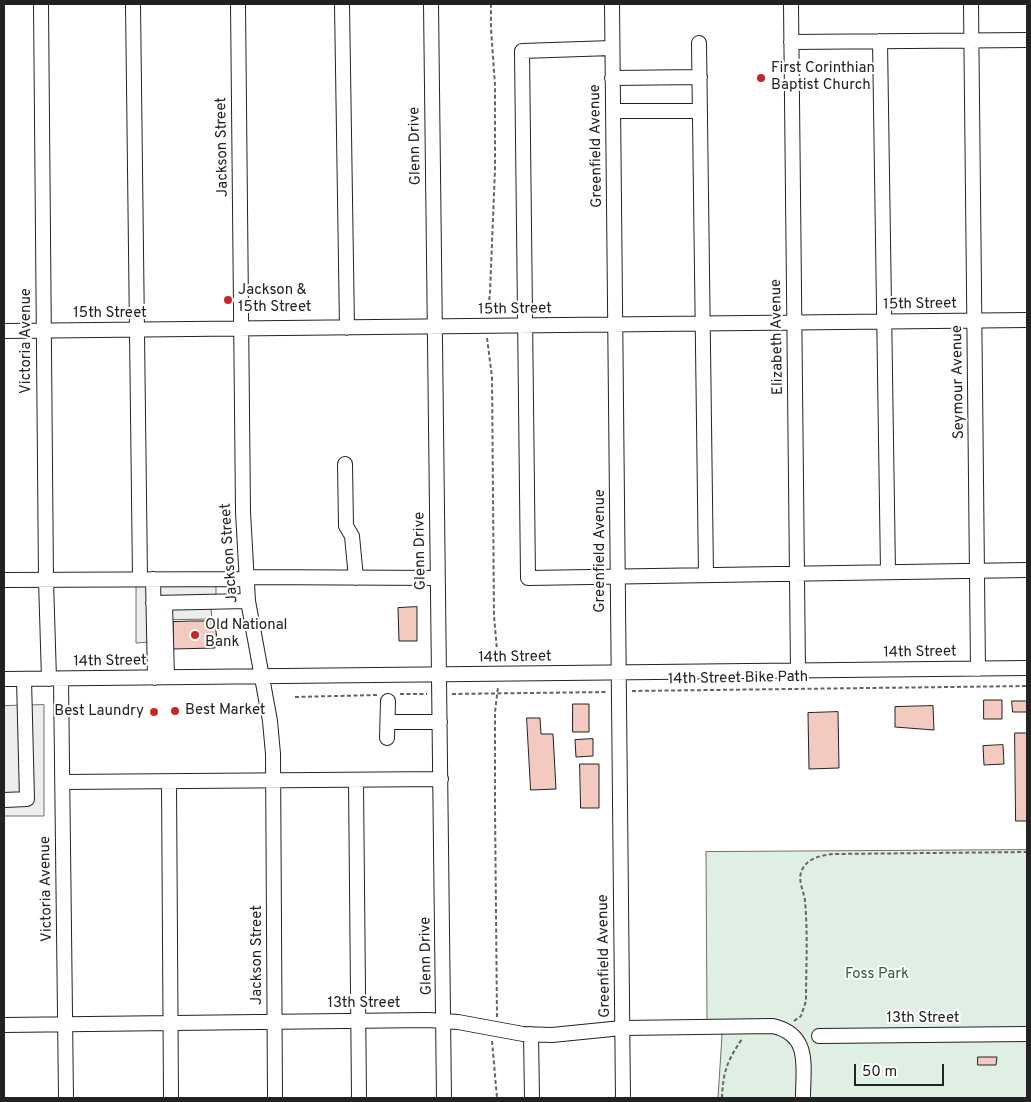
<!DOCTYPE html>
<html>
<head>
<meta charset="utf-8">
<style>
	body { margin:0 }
	#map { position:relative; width:1031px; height:1102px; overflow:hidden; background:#fff; font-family:Overpass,sans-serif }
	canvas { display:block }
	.frame { position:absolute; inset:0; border:5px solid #222; pointer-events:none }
	.scale { position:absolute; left:854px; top:1064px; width:90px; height:22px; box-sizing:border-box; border:2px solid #222; border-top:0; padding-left:6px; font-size:15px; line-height:18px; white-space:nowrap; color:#222; -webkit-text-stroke:4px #fff; paint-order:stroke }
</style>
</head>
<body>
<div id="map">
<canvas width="1031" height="1102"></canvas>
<div class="frame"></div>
<div class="scale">50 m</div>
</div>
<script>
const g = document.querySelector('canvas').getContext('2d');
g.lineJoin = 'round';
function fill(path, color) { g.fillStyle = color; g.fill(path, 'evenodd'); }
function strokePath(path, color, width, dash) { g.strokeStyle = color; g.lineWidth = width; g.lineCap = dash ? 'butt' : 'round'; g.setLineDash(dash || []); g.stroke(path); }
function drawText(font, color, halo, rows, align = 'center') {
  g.font = font + ' Overpass,sans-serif'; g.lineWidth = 4; g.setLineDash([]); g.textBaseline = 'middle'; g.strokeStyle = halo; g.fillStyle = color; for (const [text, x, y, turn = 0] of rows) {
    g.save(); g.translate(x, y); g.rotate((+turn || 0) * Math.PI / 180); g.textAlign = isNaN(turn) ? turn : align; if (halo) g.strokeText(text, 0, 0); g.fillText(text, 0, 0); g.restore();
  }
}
const green = new Path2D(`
	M1027 850V1098H718L722 1035 707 1022 706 852Z`);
const parking = new Path2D(`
	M216 585V594L211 609 212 619 148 620 149 642 136 643V586Z
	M44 705V816H4V706Z`);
const building = new Path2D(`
	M417 607V641H399L398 608Z
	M192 621H215L217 641H215V648L173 649V622Z
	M984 700H1002V719H984Z
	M1012 701H1027V712H1013Z
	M573 704H589V732H573Z
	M933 706 934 730 895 727V707Z
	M838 712 839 768 809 769 808 713Z
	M527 718H540L541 734H553L556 789 531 790Z
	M1015 733H1027V821H1016Z
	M593 739V756L576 757 575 740Z
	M1003 745 1004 764 984 765 983 746Z
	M580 764H599V808H581Z
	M978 1057H997L996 1065H978Z`);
const path = new Path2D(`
	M488 313 490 292 495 169V85L491 29V4
	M487 338 492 377 494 616 498 662
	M632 691 1027 686
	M400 694H427
	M452 694 607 692
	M295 697 377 695
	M497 1017 495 808V712L498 687
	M794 1021 801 1016 806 1001C806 968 808 934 805 901 804 891 797 880 802 870 807 858 822 855 834 854L1027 852
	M492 1041 497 1098
	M722 1098C723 1072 727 1061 742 1039`);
const minor = new Path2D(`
	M41 4 46 580 49 679
	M133 4 140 578
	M238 4 243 512 248 601 270 721 273 754 275 1098
	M342 4 347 328
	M431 4 444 1098
	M612 4 623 1098
	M791 4 798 671
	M971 4 978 669
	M880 41 888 572
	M791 42 1027 40
	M699 43 706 575
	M612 48 522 51 528 578 1027 570
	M612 78 700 77
	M613 111H700
	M4 331 1027 320
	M345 464 346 526 352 536 356 578
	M246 577 438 578
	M153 579 155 678
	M4 580 246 579
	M153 603 248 601
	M165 603 167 677
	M4 679 1027 668
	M61 679 66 1098
	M388 722H440
	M387 738 388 701
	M356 781 359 1098
	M62 782 441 779
	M169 782 171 1098
	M4 800 27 799 24 679
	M4 1025 428 1020 458 1022 523 1034 552 1035 622 1028 773 1026C811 1035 803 1066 803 1098
	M531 1034 532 1098
	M819 1036 1027 1034`);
const markers = [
	[761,78,5,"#c62828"],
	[228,300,5,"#c62828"],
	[195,635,5,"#c62828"],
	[175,711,5,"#c62828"],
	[154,712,5,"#c62828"]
];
const poiNames = [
	["First Corinthian",771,69],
	["Baptist Church",771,86],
	["Jackson &",238,291],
	["15th Street",238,308],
	["Old National",205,626],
	["Bank",205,643],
	["Best Market",185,711],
	["Best Laundry",144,712,"right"]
];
const streetNames = [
	["Glenn Drive",416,146,-91],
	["Greenfield Avenue",597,146,-91],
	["Jackson Street",223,147,-91],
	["15th Street",920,305,-1],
	["15th Street",515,310,-1],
	["15th Street",110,314],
	["Elizabeth Avenue",778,337,-91],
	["Victoria Avenue",27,341,-90],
	["Seymour Avenue",959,382,-91],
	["Glenn Drive",421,551,-91],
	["Greenfield Avenue",601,551,-90],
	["Jackson Street",230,553,-94],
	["14th Street",920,653,-1],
	["14th Street",515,658,-1],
	["14th Street",110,662,-1],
	["14th Street Bike Path",738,679,-1],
	["Victoria Avenue",47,889,-91],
	["Jackson Street",258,955,-90],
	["Glenn Drive",427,956,-91],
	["Greenfield Avenue",605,956,-91],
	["13th Street",364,1004],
	["13th Street",923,1019]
];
const parkNames = [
	["Foss Park",877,975]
];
fill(green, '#e0efe3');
strokePath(green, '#6f6f6f', 1);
fill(parking, '#ededed');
strokePath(parking, '#6f6f6f', 1);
fill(building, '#f3c9c0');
strokePath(building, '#222', 1);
strokePath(minor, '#222', 16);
strokePath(path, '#646464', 2, [4, 2.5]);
strokePath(minor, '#fff', 14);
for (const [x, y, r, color] of markers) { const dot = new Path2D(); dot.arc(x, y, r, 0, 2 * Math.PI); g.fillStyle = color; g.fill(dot); strokePath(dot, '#fff', 2); }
drawText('15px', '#222', '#fff', poiNames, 'left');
drawText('15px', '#222', '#fff', streetNames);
drawText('15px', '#2f5e38', '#fff', parkNames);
</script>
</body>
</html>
